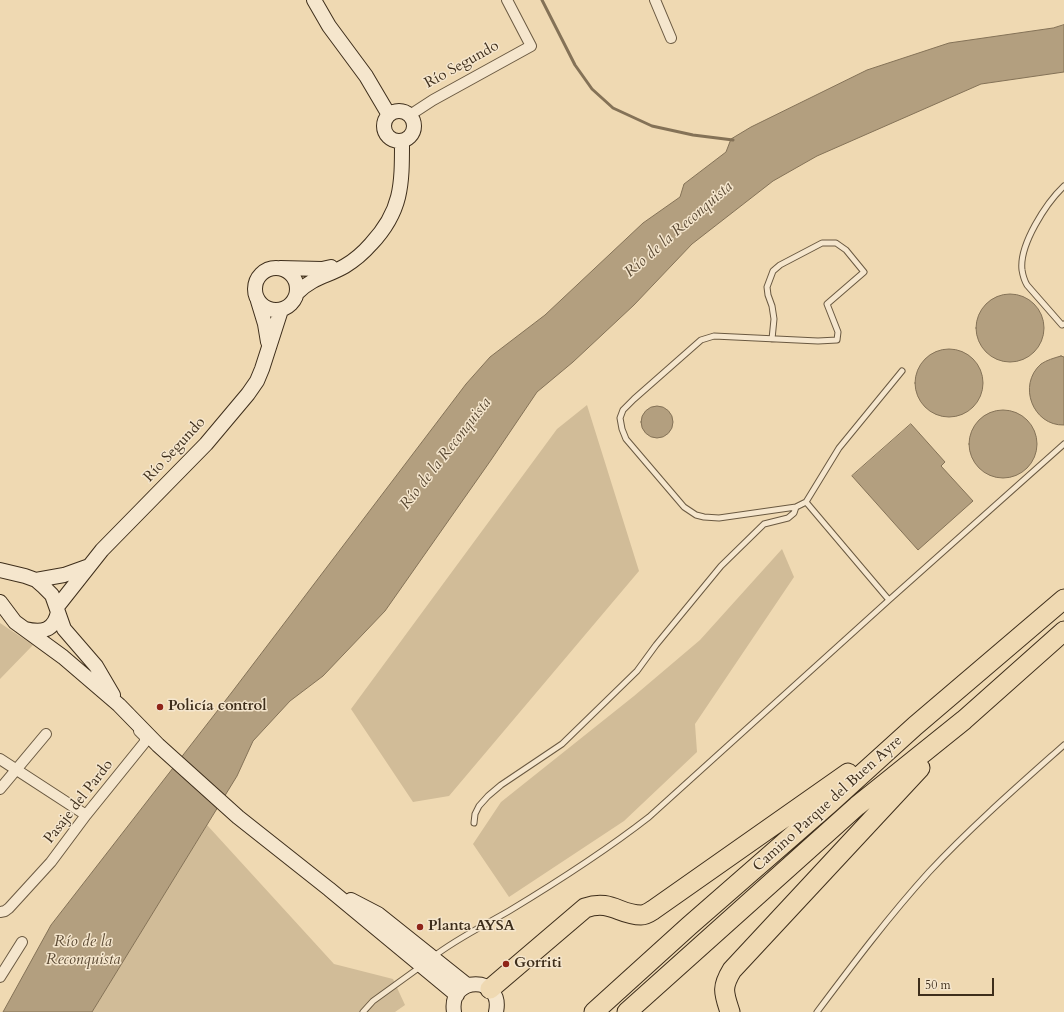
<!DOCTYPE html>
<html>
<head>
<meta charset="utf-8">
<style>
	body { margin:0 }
	#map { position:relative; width:1064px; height:1012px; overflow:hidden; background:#efd9b2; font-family:Cardo,serif }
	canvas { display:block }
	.scale { position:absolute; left:918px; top:978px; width:76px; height:18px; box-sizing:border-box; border:2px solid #3e2e1b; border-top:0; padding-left:5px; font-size:12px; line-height:14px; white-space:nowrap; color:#3e2e1b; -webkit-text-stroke:3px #f5e6cd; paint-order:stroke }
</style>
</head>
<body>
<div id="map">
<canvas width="1064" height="1012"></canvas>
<div class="scale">50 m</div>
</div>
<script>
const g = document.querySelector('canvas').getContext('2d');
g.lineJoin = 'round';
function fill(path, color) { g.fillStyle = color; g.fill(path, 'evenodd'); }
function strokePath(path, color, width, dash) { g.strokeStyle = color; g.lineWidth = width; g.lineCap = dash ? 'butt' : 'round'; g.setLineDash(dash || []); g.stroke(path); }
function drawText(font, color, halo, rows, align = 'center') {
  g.font = font + ' Cardo,serif'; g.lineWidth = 3; g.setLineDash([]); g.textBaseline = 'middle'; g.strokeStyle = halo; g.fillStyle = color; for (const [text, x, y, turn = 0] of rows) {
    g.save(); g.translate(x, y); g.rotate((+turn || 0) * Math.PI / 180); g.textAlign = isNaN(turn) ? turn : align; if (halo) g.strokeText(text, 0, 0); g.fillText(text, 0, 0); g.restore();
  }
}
const green = new Path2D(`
	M587 405 639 571 449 796 413 802 351 709 557 429Z
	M782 549 794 577 695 724 697 752 624 821 509 897 473 844 501 802 634 696 700 640Z
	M0 623 33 645 0 679Z
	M207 825 334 964 393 979 405 1005 395 1012H92Z`);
const water = new Path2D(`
	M1064 25V72L981 84 817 156 773 181 692 244 634 305 573 362 537 392 491 460 385 611 323 676 290 701 253 741 237 776 92 1012H3L51 925 232 692 466 384 490 357 545 315 643 223 680 197 684 184 726 152 731 139 751 127 867 70 949 43 1053 28Z
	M976 328a34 34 0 1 1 68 0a34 34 0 1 1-68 0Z
	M915 383a34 34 0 1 1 68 0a34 34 0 1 1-68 0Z
	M1061 356 1064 357V425C1033 426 1017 385 1041 364 1047 360 1054 358 1061 356Z
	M641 422a16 16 0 1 1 32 0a16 16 0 1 1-32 0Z
	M969 444a34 34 0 1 1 68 0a34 34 0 1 1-68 0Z
	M911 424 945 462 941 466 973 501 918 550 852 476Z`);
const stream = new Path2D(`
	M542 0 575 65 592 89 613 108 652 126 693 135 733 140`);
const lane = new Path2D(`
	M1064 186C1046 203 1019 245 1022 270 1023 276 1024 280 1027 285L1062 325 1064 324
	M772 339 774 319 772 306 768 295 767 287 773 271 780 265 822 243H836L846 250 864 272 827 304 838 332 837 340 818 341 714 336 701 340 634 399 623 410 620 418 622 429 626 439 684 507 696 515 704 517 719 518 796 507 806 502
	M889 600 1064 444
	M474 823 475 814 479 806 488 796 501 785 562 744 637 671 656 645 721 566 764 524 788 518 794 513 796 507
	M433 957C456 939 483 926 509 911 557 882 604 852 649 817L889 600 806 502 839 448 902 371
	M363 1012 373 1001 420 967
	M817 1012C853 964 889 916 929 872 971 827 1018 786 1064 745`);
const street = new Path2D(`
	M655 0 671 38
	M410 115 433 100 531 46 507 0
	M0 759 86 815
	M0 789 46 734
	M0 912 5 911 9 908 51 862 86 815 145 742V737L139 731
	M0 977 22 942`);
const secondary = new Path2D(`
	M314 0 329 26 366 76 389 115
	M384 126a15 15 0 1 1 30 0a15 15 0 1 1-30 0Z
	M255 289a21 21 0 1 1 42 0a21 21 0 1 1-42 0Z
	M280 268 322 269 331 267
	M298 292C313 277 328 276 345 266 355 260 364 252 371 244 402 211 402 185 402 142
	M258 301 265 324 268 342
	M0 570 25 576 36 580 44 587 52 595 64 629 96 666 113 695
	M36 580 64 575 89 566
	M0 602 15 622 63 657 119 705 158 745 238 817 329 889 457 995
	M57 607 102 550 206 444 248 394 257 381 262 369 281 310
	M25 629C42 633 54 631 58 612
	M351 900 378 914 467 985
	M454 1012C448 975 504 975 496 1012`);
const highway = new Path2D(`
	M490 989 585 908C611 899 619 915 641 915 645 915 650 912 653 910L848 773
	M594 1012 689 926 830 803 915 726 1064 599
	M627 1012 857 806 964 720 1064 631
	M730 1012C724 993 721 988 732 970L920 768`);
const markers = [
	[160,707,4,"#8f2418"],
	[420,927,4,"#8f2418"],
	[506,964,4,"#8f2418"]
];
const streetNames = [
	["Río Segundo",462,65,-29],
	["Río Segundo",175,450,-47],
	["Pasaje del Pardo",79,802,-52],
	["Camino Parque del Buen Ayre",828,804,-42]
];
const poiNames = [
	["Policía control",168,707],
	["Planta AYSA",428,927],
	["Gorriti",514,964]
];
const waterNames = [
	["Río de la Reconquista",679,230,-41],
	["Río de la Reconquista",446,454,-52],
	["Río de la",83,942],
	["Reconquista",83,960]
];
fill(green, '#d1bc98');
fill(water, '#b39f7f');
strokePath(water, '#847257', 1);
strokePath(stream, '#847257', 3);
strokePath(lane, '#6a5941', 7);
strokePath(street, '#6a5941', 12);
strokePath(secondary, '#3e2e1b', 16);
strokePath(highway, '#3e2e1b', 21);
strokePath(lane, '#f5e6cd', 5);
strokePath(street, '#f5e6cd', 10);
strokePath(secondary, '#f5e6cd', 14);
strokePath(highway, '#efd9b2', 19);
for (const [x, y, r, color] of markers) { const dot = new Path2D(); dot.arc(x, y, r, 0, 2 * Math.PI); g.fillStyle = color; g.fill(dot); strokePath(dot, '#f5e6cd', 1.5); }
drawText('15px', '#3e2e1b', '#f5e6cd', streetNames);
drawText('bold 15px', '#3e2e1b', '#f5e6cd', poiNames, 'left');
drawText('italic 16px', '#5b4a34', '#f5e6cd', waterNames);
</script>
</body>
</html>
